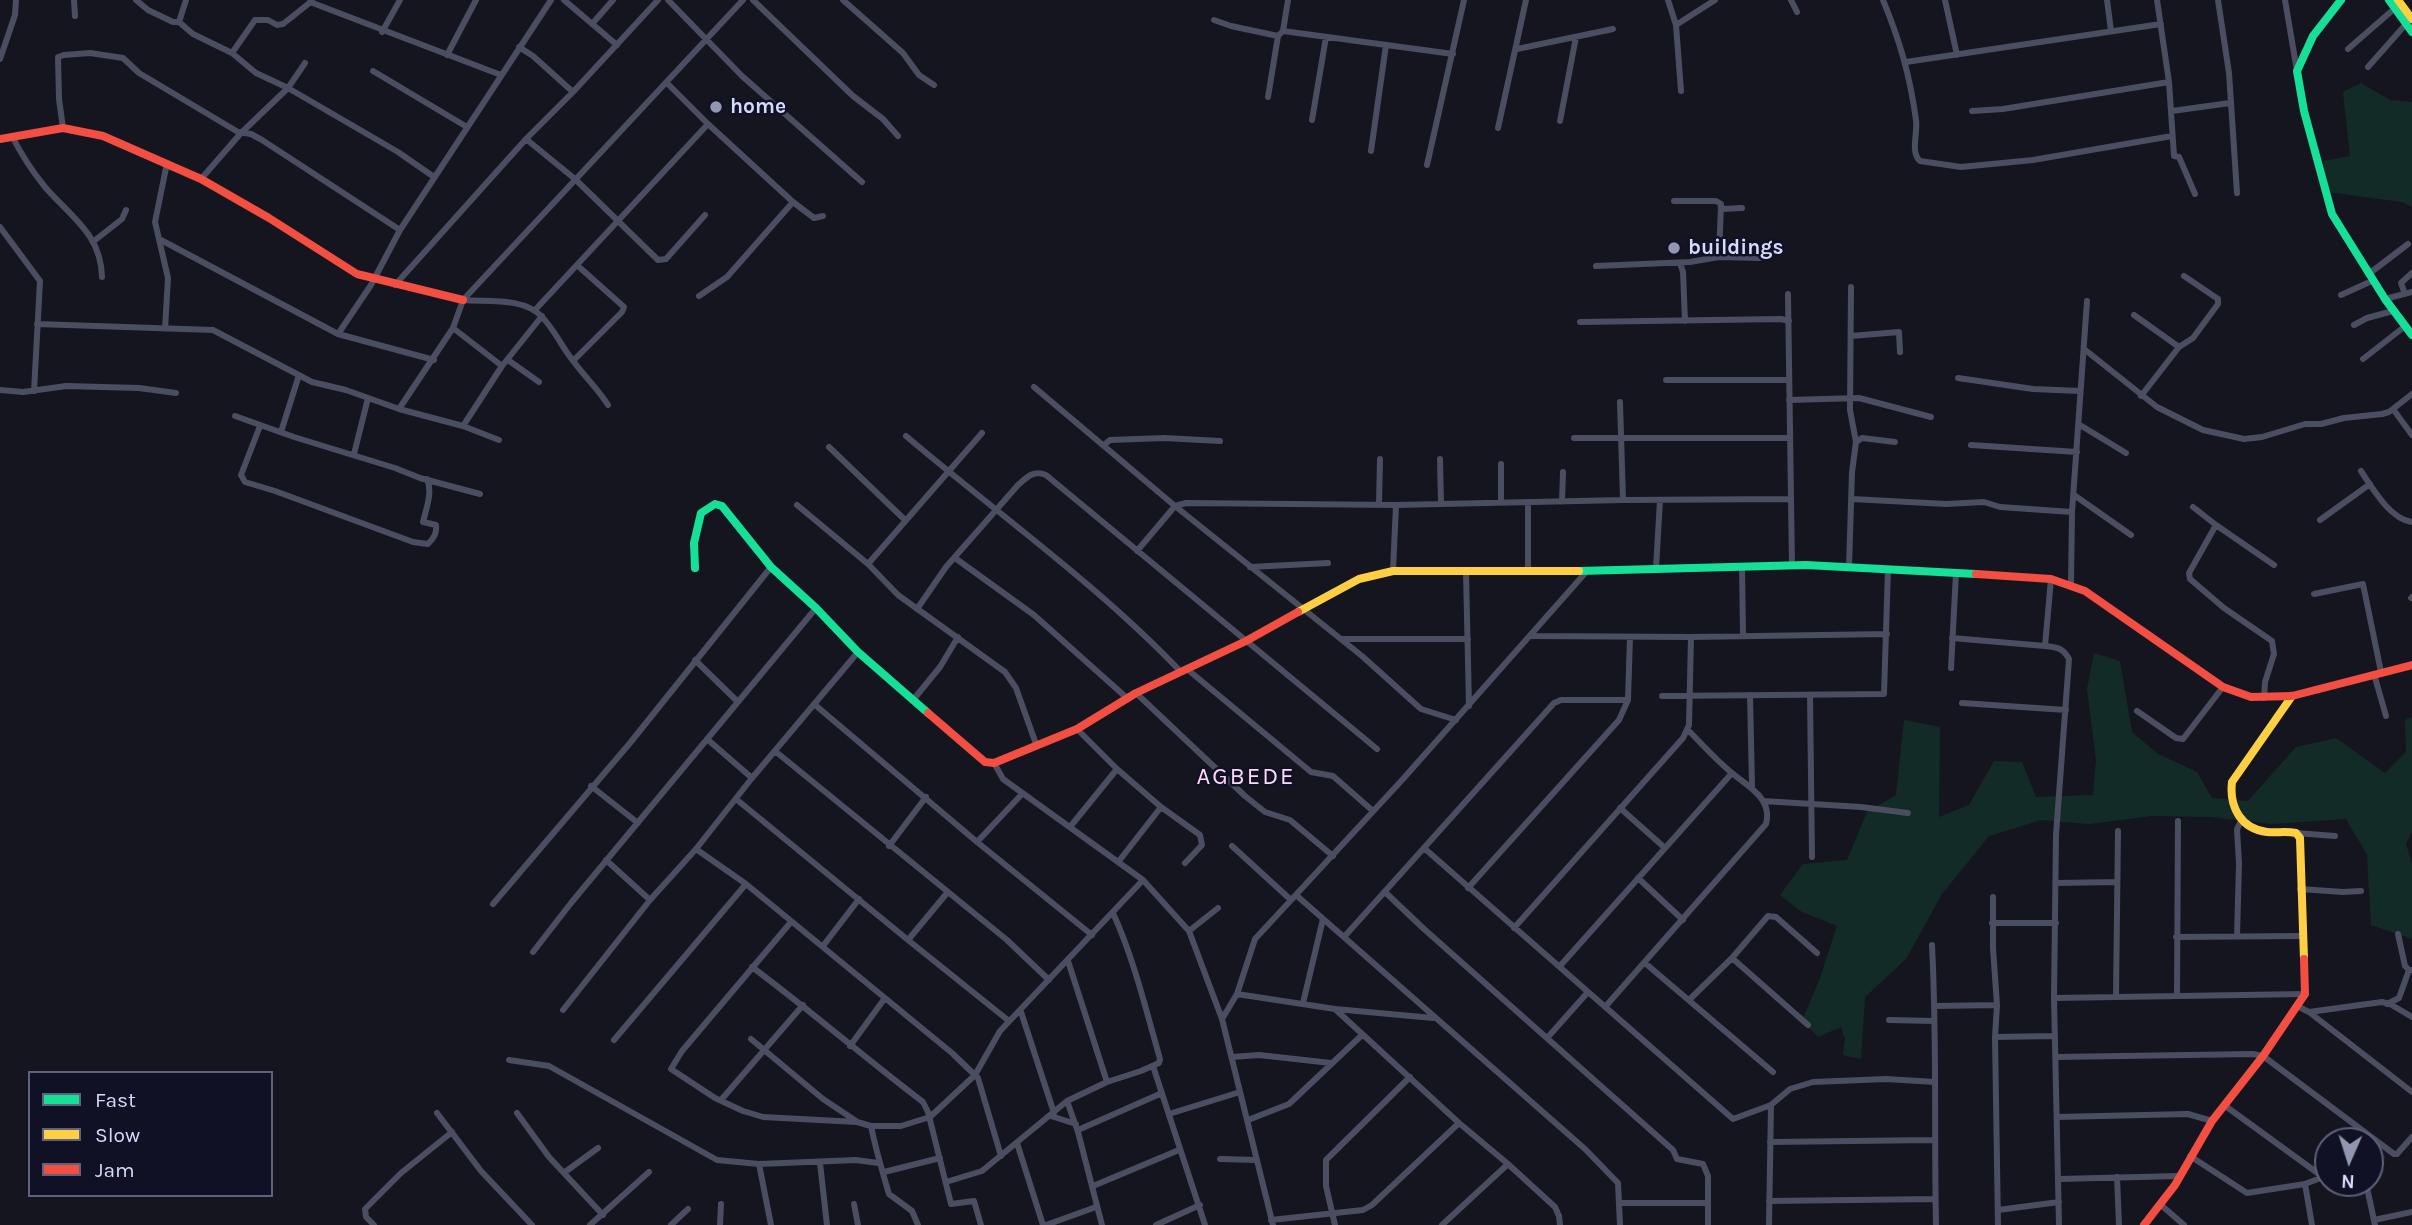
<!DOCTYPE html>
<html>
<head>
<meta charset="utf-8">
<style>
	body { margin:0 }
	#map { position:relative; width:2412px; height:1225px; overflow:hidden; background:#151520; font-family:Karla,sans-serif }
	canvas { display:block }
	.legend { position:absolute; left:28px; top:1071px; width:245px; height:126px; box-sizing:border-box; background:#101125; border:2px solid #5f627b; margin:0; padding:9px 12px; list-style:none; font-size:21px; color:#d6dbfd }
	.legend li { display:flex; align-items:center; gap:14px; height:35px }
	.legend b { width:35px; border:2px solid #5f627b }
	.north { position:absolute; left:2314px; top:1127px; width:70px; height:70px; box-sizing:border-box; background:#101125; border:2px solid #5f627b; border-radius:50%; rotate:183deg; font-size:19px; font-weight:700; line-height:28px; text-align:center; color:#d6dbfd }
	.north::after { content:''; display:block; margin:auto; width:24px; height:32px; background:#9296b0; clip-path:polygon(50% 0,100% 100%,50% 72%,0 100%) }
</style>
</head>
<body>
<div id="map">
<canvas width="2412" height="1225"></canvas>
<ul class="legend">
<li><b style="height:9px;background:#16e098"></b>Fast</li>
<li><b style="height:9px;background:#ffcf43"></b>Slow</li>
<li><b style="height:9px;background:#f24e42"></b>Jam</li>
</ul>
<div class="north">N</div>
</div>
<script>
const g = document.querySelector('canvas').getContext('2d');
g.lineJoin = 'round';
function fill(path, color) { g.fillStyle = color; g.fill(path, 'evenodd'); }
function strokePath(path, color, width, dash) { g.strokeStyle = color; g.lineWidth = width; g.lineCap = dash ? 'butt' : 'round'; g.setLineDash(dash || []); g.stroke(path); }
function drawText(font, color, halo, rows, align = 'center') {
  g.font = font + ' Karla,sans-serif'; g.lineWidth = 5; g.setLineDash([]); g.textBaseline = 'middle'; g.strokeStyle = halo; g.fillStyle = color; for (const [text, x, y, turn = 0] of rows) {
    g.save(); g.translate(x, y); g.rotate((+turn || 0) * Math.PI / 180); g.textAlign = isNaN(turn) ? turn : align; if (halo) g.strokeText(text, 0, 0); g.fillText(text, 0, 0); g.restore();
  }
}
const green = new Path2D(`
	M2361 83 2390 100 2412 102V207L2402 202 2328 192 2323 161 2350 156 2343 92Z
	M2094 653 2120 661 2132 732 2158 754 2197 772 2212 798 2248 801 2296 747 2336 738 2385 773 2406 752 2405 720 2412 717V832L2406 844 2412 864V939L2371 925 2367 855 2346 819 2272 824 2211 817 2152 816 2089 824 2041 820 1989 836 1942 894 1906 959 1865 997 1861 1059 1843 1055 1845 1039 1841 1027 1818 1037 1802 1021 1820 978 1837 926 1802 912 1780 895 1803 864 1847 860 1867 812 1896 795 1904 720 1940 727 1939 817 1969 805 1994 761 2022 762 2036 797 2093 795 2096 760 2087 689Z`);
const street = new Path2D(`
	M74 0 75 16
	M136 0 148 10 173 22H179L193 34 232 53 256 73 288 88 398 152 434 177
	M564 0 617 45
	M668 0 742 76 862 182
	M753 0 853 96 883 119 898 136
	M843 0 903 53 919 75 934 85
	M1668 0 1676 25 1681 91
	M1791 0 1797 12
	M1883 0C1900 41 1910 76 1916 120 1918 133 1910 152 1920 161L1961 167 2033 160 2172 136
	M1945 0 1957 55
	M2107 0 2111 31
	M2157 0 2169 82 2174 156 2179 157 2195 194
	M2218 0 2229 73 2237 193
	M2285 0 2297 71
	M310 2 501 75
	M1214 20 1231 26 1278 36 1283 31 1453 54
	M179 22 186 0
	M592 24 613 0
	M1676 25 1715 0
	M1283 31 1288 0
	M382 32 400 0
	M519 47 533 56 573 92
	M1517 49 1613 29
	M2348 49 2394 9
	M232 53 255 20H268L277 25 283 24 312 1
	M447 55 476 0
	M0 59 15 15 16 0
	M1906 62 2161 24
	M2368 67 2406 24
	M373 71 467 127
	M667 83 708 124 793 202 814 218 823 216
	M1268 97 1278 36
	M1972 111 2003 109 2169 82
	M2172 111 2230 103
	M1312 120 1326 37
	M1560 121 1576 37
	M63 128 59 99 58 57 64 55 90 53 123 58 139 73 238 132 251 134 262 140 400 230
	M1498 128 1526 0
	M12 136C21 154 32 171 45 187 71 217 101 234 102 277
	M526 139 575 179 658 260 666 259 705 215
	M1371 151 1386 45
	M1427 165 1464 0
	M201 179 241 133 288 88 305 63
	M1722 209 1742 208
	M0 227 40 281 34 391
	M161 240 338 334 434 360
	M94 241 122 219 126 210
	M1719 257 1760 258
	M1680 263 1683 272 1685 321
	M1596 266 1690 262 1719 257 1721 204 1716 201H1674
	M2370 273 2408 244
	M395 285 526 139 573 92 658 0
	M1851 287 1850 410 1856 442
	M1788 294 1792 566
	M2405 294 2401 283 2412 273
	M2341 295 2374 280
	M699 296 727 277 793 202
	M2385 299 2412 292
	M463 300C488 302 524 297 542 317 555 330 562 348 574 362 585 377 598 389 608 405
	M535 310 708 124
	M2134 315 2179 347
	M1580 322 1781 319 1789 321
	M37 324 213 330 312 382 346 390 399 409 463 426 499 440
	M2354 325 2367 318 2393 311
	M453 328 502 366
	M165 329 168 278 155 222 167 163
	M338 334 371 285 400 230 551 0
	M1851 336 1899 332 1900 352
	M2084 349 2157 407 2203 430 2244 439 2262 437 2305 424H2321L2344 418 2382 414 2389 412 2412 394
	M2363 359 2404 327
	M508 360 539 382
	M573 361 622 312 624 307 578 266
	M1958 378 2033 389 2080 391
	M1666 380H1789
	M1034 387 1175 506 1362 656 1421 709 1456 720
	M0 390 23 392 66 386 139 388 176 393
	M2141 396 2179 347 2193 338 2218 304V299L2184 276
	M1789 400 1859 398 1931 417
	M1620 402 1623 500
	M399 409 453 328 463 300 743 0
	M2393 409 2412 435
	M235 416 294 437 395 468 420 478 480 494
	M2080 425 2126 453
	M260 426 241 475 245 482 275 491 413 542 428 544C434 538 437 533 436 525L423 522C426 509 433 492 427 479
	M463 426 502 366 542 316
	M281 432 299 375
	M906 436C999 515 1097 584 1181 672
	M1574 438H1790
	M1104 445 1110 440 1164 438 1220 441
	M1971 445 2077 452
	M829 447 905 520
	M354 454 368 398
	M1440 459 1441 504
	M2361 471C2373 489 2390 519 2412 522
	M2074 495 2131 535
	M1852 499 1946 504 1984 502 2000 507 2072 512
	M1562 502 1563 472
	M1501 503V464
	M1379 504 1380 459
	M797 505 868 564 898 595 1005 672 1016 688 1036 744
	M2193 507 2216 525 2274 565
	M2320 520 2370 484
	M2216 525 2189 573 2190 579 2224 608 2272 641 2274 654 2265 682 2264 698
	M1137 551 1175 506 1186 503 1396 505 1623 500 1790 499
	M955 558 1034 615 1128 699
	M868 564 982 433
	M1742 566 1743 635
	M1250 567 1328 563
	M1849 567 1852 472 1856 442 1862 438 1895 442
	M1656 568 1660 500
	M1393 571 1396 505
	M1466 572 1469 706
	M1528 572V503
	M2051 579 2045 646C2057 647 2063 648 2069 659L2056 835 2054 998 2059 1225
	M2071 585 2072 512 2087 301
	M2314 594 2363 584 2381 672
	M2411 598 2412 597
	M917 609 946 567 1018 485C1027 477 1033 470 1046 475L1377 749
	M1532 636 1691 637 1887 634
	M1952 638 2045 646
	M1341 639H1468
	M695 660 738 702
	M1951 668 1956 573
	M1187 669 1311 772 1333 776 1373 811
	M2374 674 2386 716
	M1136 693 1245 796 1265 812 1290 820 1333 856
	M1750 695 1752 786
	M1810 695 1812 857
	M1662 696 1884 694 1888 569
	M913 700 940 667 958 637
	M1962 703 2066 710
	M814 704 977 842 1092 935
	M2137 711 2176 738 2183 739 2223 687
	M1077 729 1117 769 1161 807 1200 835 1202 845 1185 863
	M707 739 752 778
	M775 751 1007 940 1049 980
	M994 763 1003 779 1143 880 1189 931 1222 1019 1273 1225
	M591 786 638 823
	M736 799 908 940
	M1763 801 1861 807 1908 813
	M1620 808 1665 848
	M1070 827 1117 769
	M2296 833 2335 836
	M977 842 1022 794
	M889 846 926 797
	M1232 846 1291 900
	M1424 848 1733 1119 1771 1105 1790 1089 1813 1082 1886 1079 1935 1082
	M606 860 650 900
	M1119 861 1161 807
	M1638 878 1683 920
	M2056 883 2117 882
	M746 884 952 1053 978 1078 1001 1156
	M1468 888 1619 720 1628 700 1630 637
	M2300 889 2343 892 2361 891
	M1385 892 1424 929 1673 1150 1677 1159 1703 1164 1708 1176V1225
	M947 893 908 940 1009 1021
	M1296 895 1585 1149 1618 1183 1620 1225
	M1993 897V948L1997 1005 1995 1037 1998 1225
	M493 904 630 743 771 567
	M791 922 682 1051 671 1069 715 1098 743 1111 763 1117 857 1122 871 1126H901L930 1117 975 1075 1000 1031 1143 880
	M1992 923H2056
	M1514 928 1683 738 1689 725 1691 637
	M1189 931 1218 908
	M2398 934 2405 966 2409 970
	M2237 936 2239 864 2237 829 2241 821
	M1344 937 1554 703 1561 700H1628
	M2176 937 2302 936
	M1932 945C1937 1039 1934 1132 1936 1225
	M823 946 859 899
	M533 952 571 903 816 608
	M1732 958 1808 1025
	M1068 961 1107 1082 1141 1071 1159 1063 1160 1059C1146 1010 1134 959 1113 913
	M1645 963 1773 1072
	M1560 966 1732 773
	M752 967C811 1011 865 1058 923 1102L928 1112 951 1204 974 1201 981 1225
	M1237 994 1335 1009 1433 1018
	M2177 996 2178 821
	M2116 997 2118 831
	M2054 998 2305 994
	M1689 1000 1732 958 1768 916 1776 917 1817 953
	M1303 1003 1323 919
	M2387 1004 2399 998 2409 970H2412
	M1935 1006 1997 1005
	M2297 1006 2309 1012 2382 1002 2390 1004 2412 1017
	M1605 1007 1766 824C1773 798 1747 786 1732 773 1716 760 1702 744 1688 730
	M1335 1009 1459 1123 1508 1164
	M563 1010 650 900 696 849 752 778 858 652
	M1021 1012 1054 1113
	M2309 1012 2412 1092
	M1222 1019 1237 994 1255 939 1403 779 1587 571
	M1889 1020 1934 1021
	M1548 1037 1588 992
	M1995 1037 2055 1036
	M751 1039 823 1099 856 1121
	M614 1040 746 884 696 849
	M850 1046 885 998
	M1232 1057 1259 1055 1331 1063
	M2056 1057 2253 1054 2263 1056 2394 1154H2397L2412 1137
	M509 1060 549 1066 717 1160 759 1164 856 1160 878 1163
	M1153 1066 1205 1225
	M721 1100 803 1005
	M1067 1101 1078 1132 1102 1225
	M2224 1105 2323 1177H2328
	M437 1113 481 1171 532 1225
	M517 1113 549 1157 603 1215
	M1169 1114 1240 1092
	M1051 1116 1076 1124
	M2057 1117 2188 1114 2212 1121
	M1248 1120 1289 1104 1362 1035
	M871 1126C876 1151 882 1170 889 1194L912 1211 918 1225
	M1078 1130 1162 1093
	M1770 1142 1933 1140
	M1017 1143 1043 1225
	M2190 1156 2247 1193 2305 1184
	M1220 1159 1257 1160
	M820 1163 827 1225
	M759 1164 771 1225
	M565 1172 598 1148
	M884 1172 940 1158
	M2117 1177 2119 1225
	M2059 1179 2179 1176
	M946 1182 982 1171 1067 1101 1107 1082
	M2366 1183 2375 1225
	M1093 1186 1179 1150
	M1769 1201 1935 1199
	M1620 1203H1708
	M854 1204 858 1225
	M2161 1205 2184 1225
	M1998 1210 2059 1202
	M1271 1220 1363 1210 1372 1205 1459 1123
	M2374 1220 2412 1212
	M374 1225 366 1217 365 1209 401 1173 452 1132
	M590 1225 649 1172
	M671 1225 688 1209
	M720 1225 721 1204
	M1046 1225 1096 1207
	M1156 1225 1200 1205
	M1335 1225 1326 1186V1160L1410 1077
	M1442 1225 1508 1164 1555 1207 1559 1216 1560 1225
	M1769 1225 1771 1105
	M2312 1225 2305 1184 2323 1177`);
const fast = new Path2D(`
	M2341 0 2313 36 2297 71 2304 111 2332 214 2385 299 2412 335
	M2389 0 2412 32
	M695 568 694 543 701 513 715 504 722 506 771 567 816 608 858 652 928 713
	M1579 571 1806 565 1976 574`);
const slow = new Path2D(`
	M2398 0 2412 19
	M1298 612 1359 579 1393 571H1579
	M2292 696 2232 782C2229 807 2241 829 2267 832 2277 833 2286 831 2296 833L2300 838 2304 959`);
const jam = new Path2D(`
	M0 139 63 128 103 136 201 179 269 218 357 274 463 300
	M1976 574 2051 579 2085 591 2223 687 2251 697 2292 696 2412 665
	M928 713 985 762 994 763 1077 729 1136 693 1246 641 1298 612
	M2144 1225 2175 1185 2212 1121 2263 1056 2305 994 2304 959`);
const markers = [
	[716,107,7,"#9296b0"],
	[1674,248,7,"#9296b0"]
];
const poiNames = [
	["home",730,107],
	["buildings",1688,248]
];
const quarterNames = [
	["AGBEDE",1246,777]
];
fill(green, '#132b26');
strokePath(street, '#4b4e60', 6);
strokePath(fast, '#16e098', 8);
strokePath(slow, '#ffcf43', 8);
strokePath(jam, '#f24e42', 8);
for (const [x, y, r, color] of markers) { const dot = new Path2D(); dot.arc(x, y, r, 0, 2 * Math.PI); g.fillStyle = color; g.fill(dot); strokePath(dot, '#101125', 2.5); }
drawText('bold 21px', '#d6dbfd', '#101125', poiNames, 'left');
g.letterSpacing = '2px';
drawText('24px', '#fdd8f8', '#101125', quarterNames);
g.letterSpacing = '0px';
</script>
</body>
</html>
